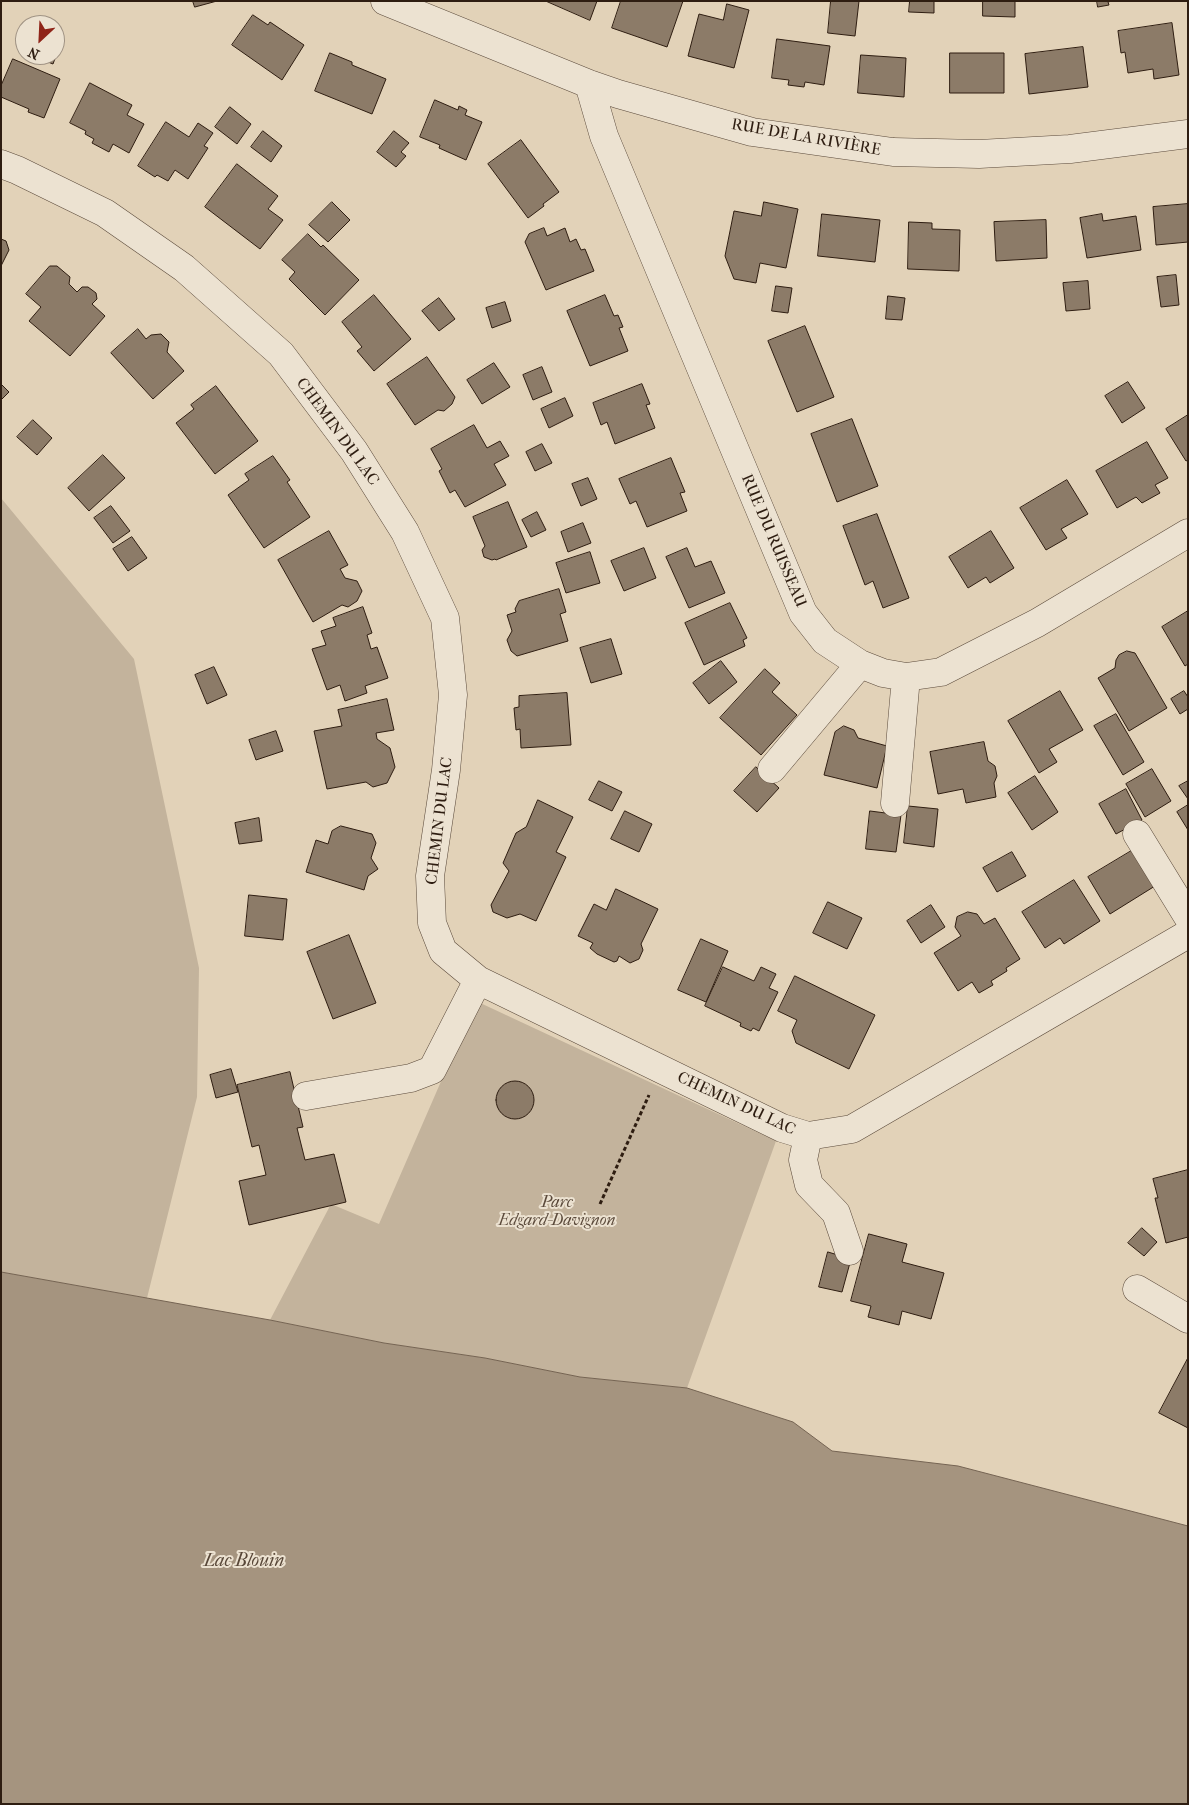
<!DOCTYPE html>
<html>
<head>
<meta charset="utf-8">
<style>
	body { margin:0 }
	#map { position:relative; width:1189px; height:1805px; overflow:hidden; background:#e2d2b8; font-family:"IM FELL French Canon",serif }
	canvas { display:block }
	.frame { position:absolute; inset:0; border:2px solid #2e1d11; pointer-events:none }
	.north { position:absolute; left:15px; top:15px; width:50px; height:50px; box-sizing:border-box; background:#ece2d1; border:1px solid #a09384; border-radius:50%; rotate:205deg; font-size:14px; font-weight:700; line-height:20px; text-align:center; color:#2e1d11 }
	.north::after { content:''; display:block; margin:auto; width:18px; height:22px; background:#8f2418; clip-path:polygon(50% 0,100% 100%,50% 72%,0 100%) }
</style>
</head>
<body>
<div id="map">
<canvas width="1189" height="1805"></canvas>
<div class="frame"></div>
<div class="north">N</div>
</div>
<script>
const g = document.querySelector('canvas').getContext('2d');
g.lineJoin = 'round';
function fill(path, color) { g.fillStyle = color; g.fill(path, 'evenodd'); }
function strokePath(path, color, width, dash) { g.strokeStyle = color; g.lineWidth = width; g.lineCap = dash ? 'butt' : 'round'; g.setLineDash(dash || []); g.stroke(path); }
function drawText(font, color, halo, rows, align = 'center') {
  g.font = font + ' "IM FELL French Canon",serif'; g.lineWidth = 4; g.setLineDash([]); g.textBaseline = 'middle'; g.strokeStyle = halo; g.fillStyle = color; for (const [text, x, y, turn = 0] of rows) {
    g.save(); g.translate(x, y); g.rotate((+turn || 0) * Math.PI / 180); g.textAlign = isNaN(turn) ? turn : align; if (halo) g.strokeText(text, 0, 0); g.fillText(text, 0, 0); g.restore();
  }
}
const green = new Path2D(`
	M1 498 134 659 199 968 197 1097 147 1298 1 1272Z
	M476 1001 776 1141 687 1388 580 1377 485 1358 384 1343 270 1320 331 1204 379 1224Z`);
const water = new Path2D(`
	M1 1272 270 1320 384 1343 485 1358 580 1377 687 1388 793 1422 832 1451 958 1466 1188 1526V1804H1Z`);
const building = new Path2D(`
	M193 1H217L195 7Z
	M546 1H597L590 20Z
	M621 1H683L667 47 612 28Z
	M831 1H859L855 36 828 33Z
	M910 1H934V13L909 12Z
	M983 1H1015V17L983 16Z
	M1097 1H1112L1108 2 1109 5 1098 7Z
	M727 4 749 10 734 68 688 56 699 14 723 20Z
	M253 15 268 25 270 22 304 45 282 80 232 45Z
	M1172 23 1179 75 1154 79 1153 69 1128 73 1125 52 1121 53 1118 31Z
	M777 39 830 46 824 85 805 82 804 87 788 85 789 80 772 78Z
	M55 43 60 45 53 64 33 56 55 55Z
	M1083 47 1088 87 1029 94 1025 54Z
	M330 53 352 62V65L386 79 372 114 315 91Z
	M950 53H1004V93H950Z
	M861 55 906 58 904 97 858 93Z
	M13 59 60 79 44 118 28 112 29 109 1 97V86Z
	M90 83 132 105 127 115 144 124 129 153 113 144 109 152 92 143 94 139 85 134 86 131 70 123Z
	M435 100 458 110 459 106 467 110 465 115 482 122 466 160 439 148 440 145 420 137Z
	M230 107 251 124 237 144 215 127Z
	M166 122 189 137 198 123 213 133 204 146 208 148 188 179 175 170 168 181 157 175 155 177 138 166Z
	M263 131 282 146 271 162 251 147Z
	M394 131 409 143 401 152 406 156 396 167 377 152Z
	M521 140 559 192 543 204 544 206 528 218 488 164Z
	M237 164 278 196 268 209 283 220 260 249 205 207Z
	M332 202 350 220 328 242 309 225Z
	M764 202 798 209 786 268 760 263 756 283 734 279 725 256 734 211 761 216Z
	M1188 204V242L1156 245 1153 207Z
	M822 214 880 220 875 262 818 256Z
	M1102 214 1103 221 1136 216 1141 250 1087 258 1080 218Z
	M1046 220 1047 258 996 261 994 222Z
	M909 222 932 223V229L960 230 959 271 908 269Z
	M544 228 547 236 565 228 570 242 576 239 581 250 585 249 594 271 546 290 525 242 529 234Z
	M308 234 321 247 323 245 359 280 325 315 289 279 295 272 282 260Z
	M1 239 6 241 9 250 1 266Z
	M50 266H57L70 277 69 284 77 292 82 287H88L96 293 97 299 92 304 105 316 70 356 29 321 41 307 26 294Z
	M1176 275 1179 305 1161 307 1157 277Z
	M1088 281 1090 309 1066 311 1063 283Z
	M776 286 792 288 788 313 772 311Z
	M374 295 411 339 374 371 357 351 362 347 342 322Z
	M605 295 614 316 618 315 623 327 619 328 628 351 590 366 567 311Z
	M888 296 905 298 902 320 886 319Z
	M439 298 455 319 439 331 422 311Z
	M505 302 511 321 492 328 486 308Z
	M805 326 834 397 797 412 768 341Z
	M138 329 146 339 151 335 161 334 169 342 167 352 184 371 153 399 111 353Z
	M427 357 455 397 452 404 444 411 438 410 415 425 387 384Z
	M494 363 510 387 482 404 467 380Z
	M542 367 552 392 533 400 523 375Z
	M1128 382 1145 408 1122 423 1105 396Z
	M1 384 9 392 1 400Z
	M642 384 650 404 646 405 655 428 615 444 607 422 601 425 593 403Z
	M216 386 258 441 215 474 176 423 194 409 191 405Z
	M565 398 573 416 549 428 541 409Z
	M1188 415V460L1186 461 1166 429Z
	M852 419 878 486 837 502 811 434Z
	M33 420 52 438 37 455 17 437Z
	M474 425 487 448 500 441 509 456 494 464 506 485 465 507 455 490 450 493 439 471 442 469 431 449Z
	M1147 442 1168 478 1155 485 1160 493 1142 503 1136 497 1117 508 1096 471Z
	M542 444 552 463 535 471 526 452Z
	M103 455 125 478 89 511 68 488Z
	M273 456 290 480 287 482 310 517 264 548 228 495 249 480 245 474Z
	M671 458 685 492 680 493 687 511 647 527 636 501 630 504 619 479Z
	M588 478 597 499 581 506 572 484Z
	M1067 480 1088 514 1061 529 1067 538 1046 550 1020 508Z
	M508 502 527 547 496 560 495 559 492 560 484 557 482 550 485 546 473 517Z
	M111 506 130 531 113 543 94 518Z
	M537 512 546 530 531 537 522 520Z
	M877 514 909 598 883 608 873 581 865 585 843 526Z
	M583 523 591 543 568 552 561 532Z
	M329 531 348 565 340 569 345 578 357 581 362 591 357 601 348 607 342 605 313 622 278 560Z
	M991 531 1014 568 990 583 986 577 968 588 949 557Z
	M132 537 147 558 128 571 113 549Z
	M644 548 656 578 624 591 611 561Z
	M687 548 695 567 711 561 725 593 689 608 666 557Z
	M590 552 600 583 566 593 556 563Z
	M559 589 566 612 560 614 568 641 517 656 511 651 507 640 512 631 507 615 516 612 515 609 519 601Z
	M730 603 747 638 743 640 745 646 704 665 685 623Z
	M363 607 372 633 367 635 371 649 377 647 388 678 365 686 367 693 345 701 340 685 327 690 312 649 326 645 321 631 336 626 333 618Z
	M1188 611V664L1185 666 1162 627Z
	M611 639 622 674 591 683 580 648Z
	M1127 651 1135 653 1167 708 1129 731 1098 678 1115 668 1116 660 1119 655Z
	M721 661 737 682 709 704 693 683Z
	M214 667 227 695 207 704 195 675Z
	M765 669 780 683 772 692 797 715 761 755 720 718Z
	M1060 691 1083 730 1049 749 1057 762 1039 773 1008 721Z
	M1184 691 1188 697V709L1180 714 1171 699Z
	M567 693 571 745 521 748 520 729 516 730 514 708 519 707V696Z
	M387 699 394 730 376 733 377 739 390 748 395 767 387 783 373 787 366 782 327 789 314 731 342 726 338 710Z
	M1116 714 1144 762 1123 775 1094 726Z
	M844 726 854 730 858 738 887 746 877 788 824 775 835 732Z
	M276 731 283 751 256 760 249 740Z
	M984 742 988 761 995 766 997 776 994 783 996 797 966 803 963 789 938 794 930 752Z
	M756 767 779 788 757 812 734 791Z
	M1152 769 1171 801 1145 817 1126 784Z
	M1035 776 1058 812 1032 830 1008 793Z
	M599 781 622 792 612 811 589 800Z
	M1188 781V799L1179 786Z
	M1126 789 1142 820 1116 834 1099 804Z
	M538 800 573 817 556 852 566 857 536 921 520 914 507 918 493 912 491 905 509 871 503 863 516 833 526 827Z
	M1188 805V830L1177 812Z
	M908 806 938 809 934 847 904 843Z
	M625 811 652 824 639 852 611 839Z
	M870 811 901 815 896 852 866 849Z
	M259 818 262 841 239 844 235 823Z
	M341 826 372 834 376 843 371 858 378 869 368 876 364 890 306 872 316 840 328 844 332 831Z
	M1133 850 1155 886 1110 914 1088 877Z
	M1012 852 1026 876 997 892 983 868Z
	M1074 880 1100 921 1064 944 1060 938 1045 948 1022 912Z
	M616 889 658 909 641 944 643 950 639 959 630 963 619 956 617 961 614 962 597 954 590 948 593 943 578 936 594 904 606 910Z
	M249 895 287 899 283 940 245 936Z
	M828 902 862 918 847 949 813 933Z
	M931 905 945 927 921 943 907 921Z
	M968 912 977 914 984 924 995 918 1020 959 1006 968 1007 971 991 981 993 985 979 993 972 982 958 991 934 953 961 936 955 927 957 917Z
	M349 935 376 1003 333 1019 307 952Z
	M701 939 728 951 706 1002 678 990Z
	M723 967 754 981 761 967 776 974 769 988 778 992 759 1031 753 1028 751 1031 740 1026 741 1023 705 1006Z
	M795 976 875 1015 849 1069 796 1043 792 1031 797 1020 778 1011Z
	M231 1069 238 1092 216 1098 210 1075Z
	M290 1072 303 1127 297 1128 305 1160 334 1154 346 1202 249 1225 239 1181 266 1175 259 1145 252 1147 237 1085Z
	M496 1100a19 19 0 1 1 38 0a19 19 0 1 1-38 0Z
	M1188 1170V1237L1166 1243 1155 1198H1158L1153 1179Z
	M1142 1228 1157 1242 1144 1256 1128 1243Z
	M869 1234 907 1244 902 1262 944 1273 931 1319 902 1311 899 1325 868 1317 871 1306 851 1301Z
	M828 1252 851 1259 842 1292 819 1287Z
	M1188 1358V1428L1159 1413Z`);
const path = new Path2D(`
	M600 1204 649 1095`);
const minor = new Path2D(`
	M385 1 589 84 618 94 752 132 893 152 979 154 1070 149 1188 134
	M589 84 604 136 803 613 825 641 860 664 883 673 906 677 941 672 1037 623 1188 533
	M1 164 17 170 105 213 184 268 281 354 354 451 405 532 445 618 453 695 446 770 430 876 432 923 443 951 478 980 782 1128 808 1136 852 1129 1188 934
	M772 769 860 664
	M895 803 906 677
	M1137 834 1188 917
	M306 1096 411 1078 432 1070 478 980
	M808 1136 803 1160 809 1185 836 1213 849 1251
	M1137 1289 1188 1319`);
const streetNames = [
	["RUE DE LA RIVIÈRE",806,138,10],
	["CHEMIN DU LAC",337,432,54],
	["RUE DU RUISSEAU",773,541,67],
	["CHEMIN DU LAC",440,821,-83],
	["CHEMIN DU LAC",736,1104,25]
];
const parkNames = [
	["Parc",557,1203],
	["Edgard-Davignon",557,1221]
];
const waterNames = [
	["Lac Blouin",244,1562]
];
fill(green, '#c3b39c');
fill(water, '#a5947f');
strokePath(water, '#756453', 1);
fill(building, '#8c7b68');
strokePath(building, '#2e1d11', 1);
strokePath(minor, '#5b4a3b', 29);
strokePath(path, '#2e1d11', 3, [4, 2.5]);
strokePath(minor, '#ece2d1', 28);
drawText('16px', '#2e1d11', '#ece2d1', streetNames);
drawText('italic 16px', '#5b4a3b', '#ece2d1', parkNames);
drawText('italic 18px', '#584738', '#ece2d1', waterNames);
</script>
</body>
</html>
